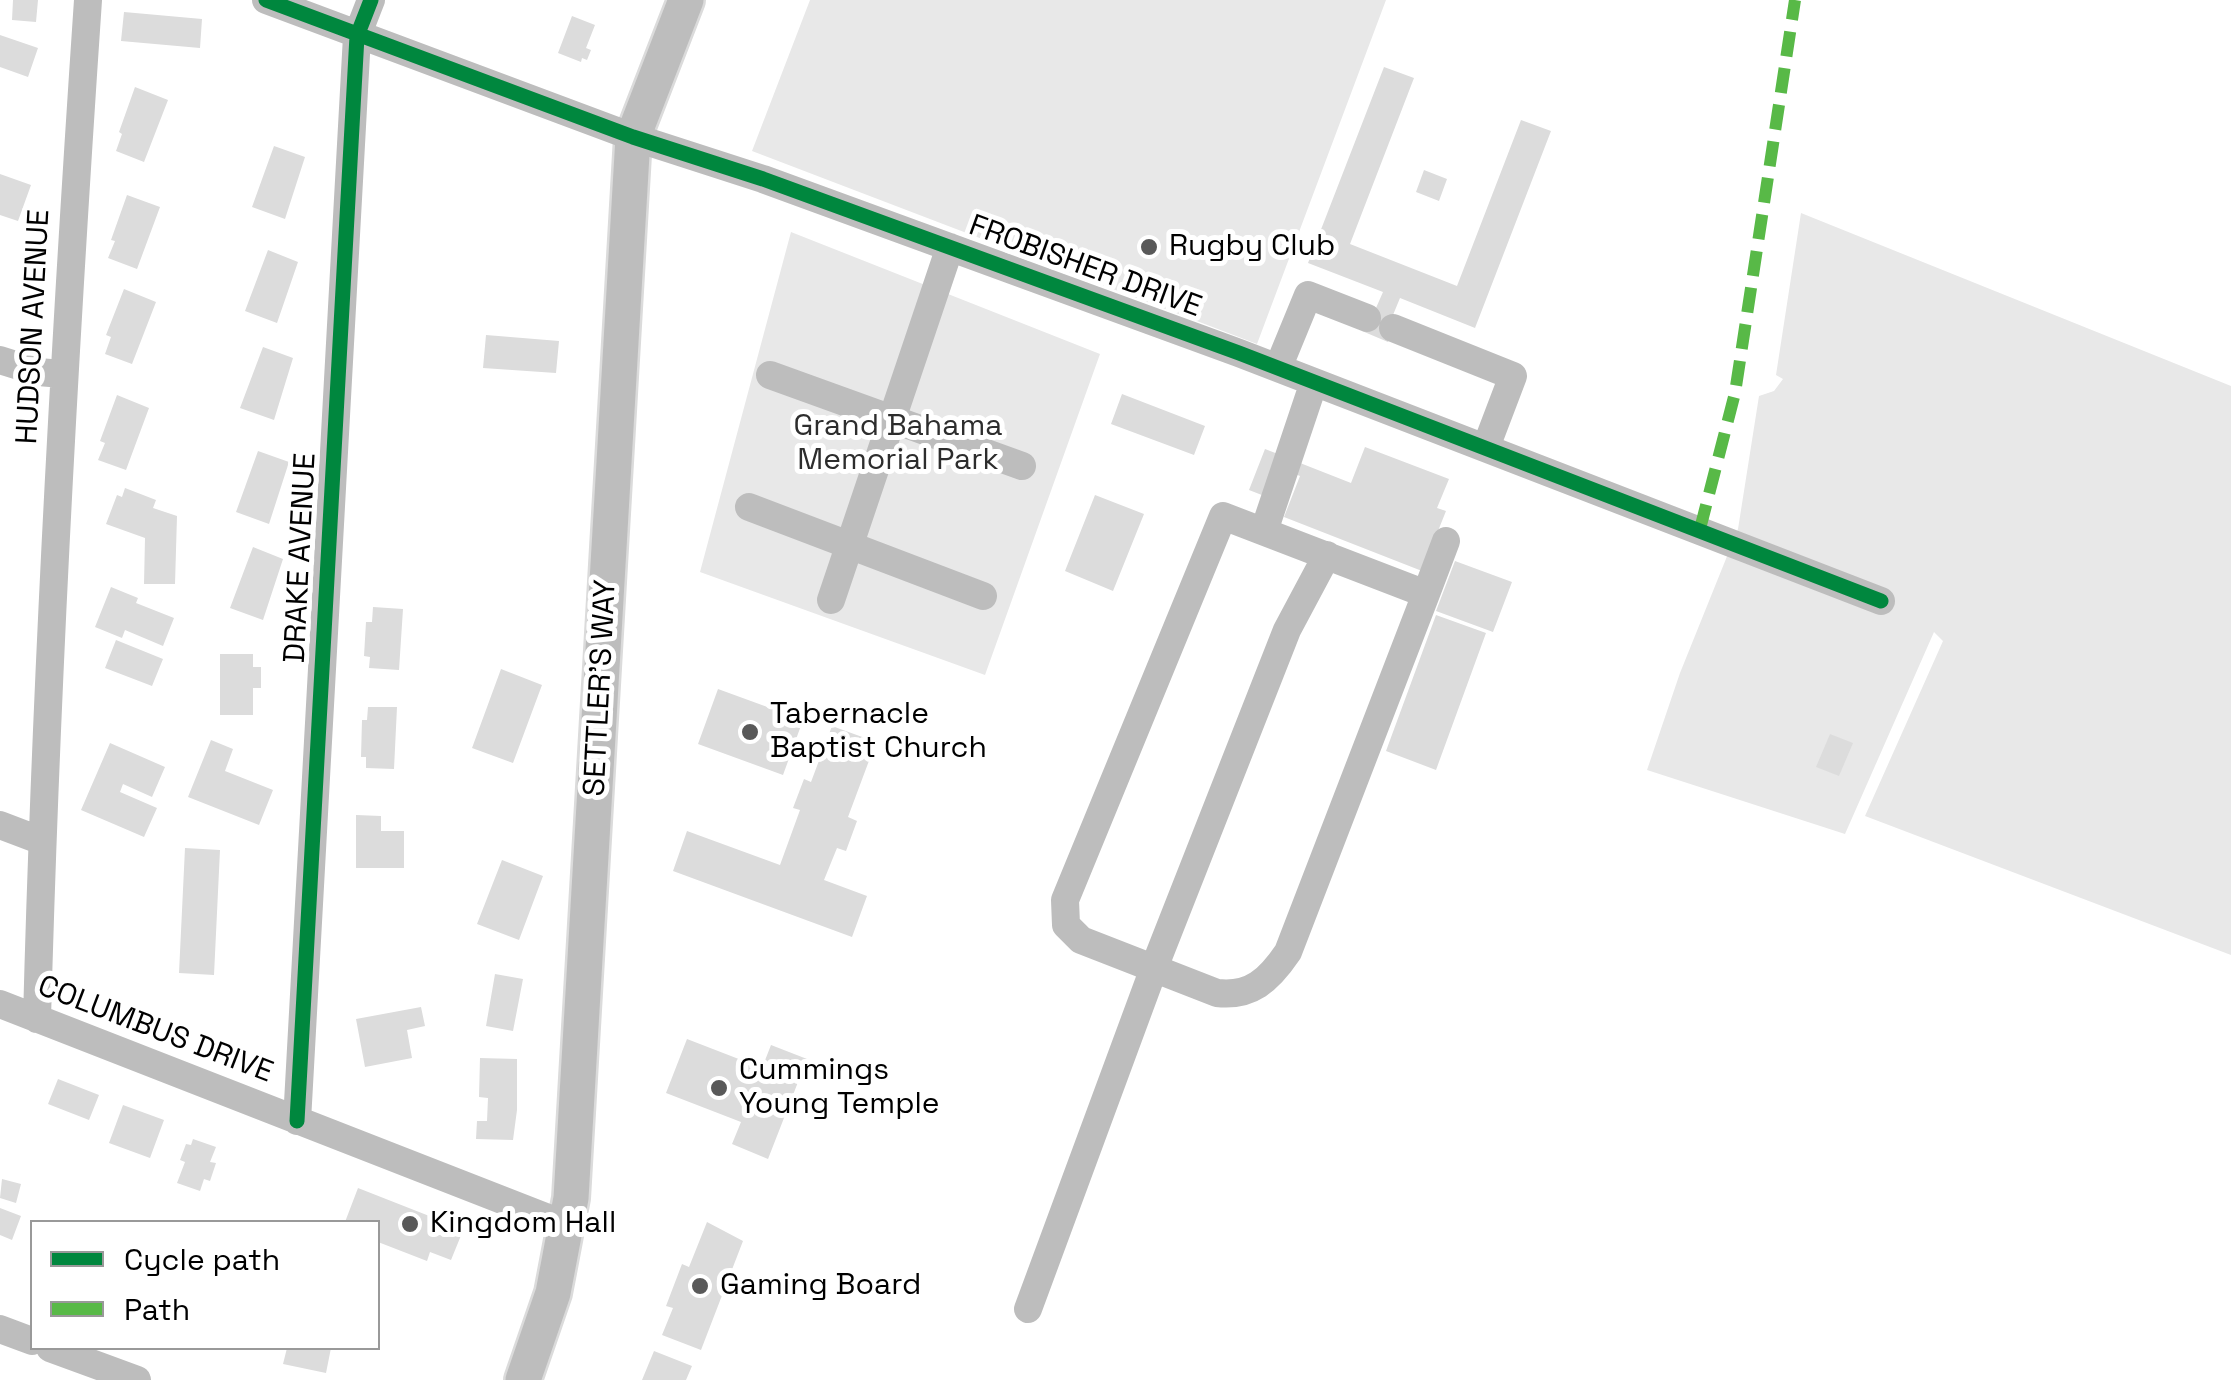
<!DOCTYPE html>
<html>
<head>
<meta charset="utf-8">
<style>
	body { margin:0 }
	#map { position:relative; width:2231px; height:1380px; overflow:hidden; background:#fff; font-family:"Space Grotesk",sans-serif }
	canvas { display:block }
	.legend { position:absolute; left:30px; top:1220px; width:350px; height:130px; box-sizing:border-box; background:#fff; border:2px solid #999; margin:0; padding:12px 18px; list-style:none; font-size:30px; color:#000 }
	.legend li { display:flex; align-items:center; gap:20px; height:50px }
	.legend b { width:50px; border:2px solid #999 }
</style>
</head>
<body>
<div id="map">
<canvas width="2231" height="1380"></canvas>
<ul class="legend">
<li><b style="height:12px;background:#00873e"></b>Cycle path</li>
<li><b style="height:12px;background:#58b947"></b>Path</li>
</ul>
</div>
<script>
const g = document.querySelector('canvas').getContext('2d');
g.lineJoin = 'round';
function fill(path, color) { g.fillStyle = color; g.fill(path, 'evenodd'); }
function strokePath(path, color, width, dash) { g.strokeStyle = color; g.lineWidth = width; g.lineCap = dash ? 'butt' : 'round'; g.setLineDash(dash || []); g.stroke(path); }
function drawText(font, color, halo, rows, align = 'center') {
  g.font = font + ' "Space Grotesk",sans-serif'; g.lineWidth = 10; g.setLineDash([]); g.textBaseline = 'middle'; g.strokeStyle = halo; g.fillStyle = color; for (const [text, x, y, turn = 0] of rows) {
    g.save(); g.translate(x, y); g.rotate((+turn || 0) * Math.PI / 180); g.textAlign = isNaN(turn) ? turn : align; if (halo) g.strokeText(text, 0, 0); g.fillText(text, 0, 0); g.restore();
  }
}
const green = new Path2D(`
	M810 0H1386L1257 344 752 151Z
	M1801 213 2231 386V955L1865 816 1943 641 1934 632 1845 834 1647 770 1680 673 1738 529 1759 396 1774 391 1783 379 1776 375Z
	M791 232 1100 354 985 675 700 572Z`);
const building = new Path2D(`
	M13 0H38L36 22 12 20Z
	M124 12 202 19 200 48 121 41Z
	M572 16 595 25 586 48 591 50 587 60 582 58 581 62 558 53Z
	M0 35 38 48 28 77 0 67Z
	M1384 67 1414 78 1350 244 1457 286 1521 120 1551 131 1475 328 1400 298 1393 315 1398 317 1388 342 1362 331 1371 306 1376 308 1383 292 1308 263Z
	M135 87 168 100 144 162 116 151 122 134 119 132Z
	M274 146 305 157 285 219 252 207Z
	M1424 170 1447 179 1439 201 1416 192Z
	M0 174 31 185 18 221 0 215Z
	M127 195 160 207 137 269 108 258 115 241 111 240Z
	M268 250 298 262 277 323 245 311Z
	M124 289 156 302 132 364 105 354 111 337 106 335Z
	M486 335 559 341 556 373 483 368Z
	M263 347 293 358 274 420 240 408Z
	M1122 394 1205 426 1194 455 1111 424Z
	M117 395 149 408 126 470 98 460 105 443 100 441Z
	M1365 447 1449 479 1437 508 1446 511 1422 571 1284 517 1300 476 1290 472 1295 461 1351 483Z
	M1265 449 1283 456 1267 497 1249 490Z
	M258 451 289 462 269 524 236 512Z
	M125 488 156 500 153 508 177 516 175 584H144L145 538 106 524 117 495 122 497Z
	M1095 495 1144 514 1113 591 1065 571Z
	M253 547 283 559 263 620 230 608Z
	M1455 561 1512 582 1493 632 1436 611Z
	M111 587 138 598 136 603 174 618 163 646 125 630 122 638 95 627Z
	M373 607 403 609 399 670 369 668 370 657 364 656 366 622H372Z
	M1436 615 1486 633 1436 770 1386 751Z
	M116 640 163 659 152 686 105 668Z
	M220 654H253V667H261V688H253V715H220Z
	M501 669 542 685 513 763 472 748Z
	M718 689 803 720 783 775 698 744Z
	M368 707H397L394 769 366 768V757H361L362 720H367Z
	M832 726 876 742 848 817 857 821 846 851 837 848 824 880 867 896 852 937 673 871 687 831 780 865 800 810 793 808 804 779 811 782Z
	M1830 734 1853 743 1839 776 1816 767Z
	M211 740 233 749 225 771 273 790 259 825 188 797Z
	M110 743 165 767 152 797 123 784 120 792 157 808 144 837 81 810Z
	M356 815 381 816V831H404V868H356Z
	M185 848 220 850 214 975 179 973Z
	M502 860 543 876 519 940 477 924Z
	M495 974 523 979 513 1031 486 1026Z
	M421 1007 425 1026 407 1030 412 1058 365 1067 356 1019Z
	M687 1039 762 1068 771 1045 807 1059 768 1159 732 1144 741 1122 666 1093Z
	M480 1058 517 1059V1110L513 1140 476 1139 477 1121H487L488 1098 479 1097Z
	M58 1079 99 1095 89 1120 48 1104Z
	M123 1105 164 1120 150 1158 109 1143Z
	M193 1139 216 1147 210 1162 216 1163 210 1181 204 1179 200 1191 177 1183 185 1162 180 1160 186 1144 191 1145Z
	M2 1179 21 1184 16 1203 0 1198Z
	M358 1188 442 1221 441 1225 462 1233 451 1260 430 1252 427 1261 378 1242V1222H345Z
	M0 1208 21 1216 12 1240 0 1235Z
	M707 1222 743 1241 701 1350 662 1335 673 1308 666 1306 682 1264 689 1267Z
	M287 1348H331L326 1373 283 1364Z
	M654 1351 692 1366 686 1380H642Z`);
const minor = new Path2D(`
	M266 0 633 137 763 179 1239 353 1881 601
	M1393 328 1513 376 1486 447
	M0 360 38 372 63 374
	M1278 368 1308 295 1367 318
	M770 375 1022 466
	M749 507 983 596
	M1264 531 1314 382
	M1426 594 1223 516 1065 900 1066 925 1081 940 1217 993C1251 997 1269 980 1288 952L1426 594 1446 541
	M831 600 950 247
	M0 825 42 841
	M0 1004 566 1225
	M37 1019C46 679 65 339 88 0
	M297 1121 357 36 371 0
	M1028 1309 1154 968 1287 630 1327 555
	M0 1329 32 1341
	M50 1348 137 1380`);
const major = new Path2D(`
	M523 1380 553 1293 571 1198 633 137 686 0`);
const quiet = new Path2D(`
	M1700 529 1735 393 1795 0`);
const cycleway = new Path2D(`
	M266 0 633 137 763 179 1239 353 1881 601
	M297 1121 357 36 371 0`);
const markers = [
	[1149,247,10,"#595959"],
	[750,732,10,"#595959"],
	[719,1088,10,"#595959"],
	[410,1224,10,"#595959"],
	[700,1286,10,"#595959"]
];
const poiNames = [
	["Rugby Club",1169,247],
	["Tabernacle",770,715],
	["Baptist Church",770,749],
	["Cummings",739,1071],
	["Young Temple",739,1105],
	["Kingdom Hall",430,1224],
	["Gaming Board",720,1286]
];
const streetNames = [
	["FROBISHER DRIVE",1085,267,20],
	["HUDSON AVENUE",34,327,-87],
	["DRAKE AVENUE",301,558,-87],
	["SETTLER'S WAY",601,688,-87],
	["COLUMBUS DRIVE",155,1030,21]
];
const parkNames = [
	["Grand Bahama",898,427],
	["Memorial Park",898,461]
];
fill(green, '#e8e8e8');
fill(building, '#dcdcdc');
strokePath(major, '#dbdbdb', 40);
strokePath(minor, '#bdbdbd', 28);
strokePath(major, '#bdbdbd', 35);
strokePath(quiet, '#58b947', 12, [25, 12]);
strokePath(cycleway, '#00873e', 15);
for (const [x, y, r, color] of markers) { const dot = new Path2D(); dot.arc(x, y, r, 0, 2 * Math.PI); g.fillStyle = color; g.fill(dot); strokePath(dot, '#fff', 4); }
drawText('30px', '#000', '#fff', poiNames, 'left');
drawText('30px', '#000', '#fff', streetNames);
drawText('30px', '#2d2d2d', '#fff', parkNames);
</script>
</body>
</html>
